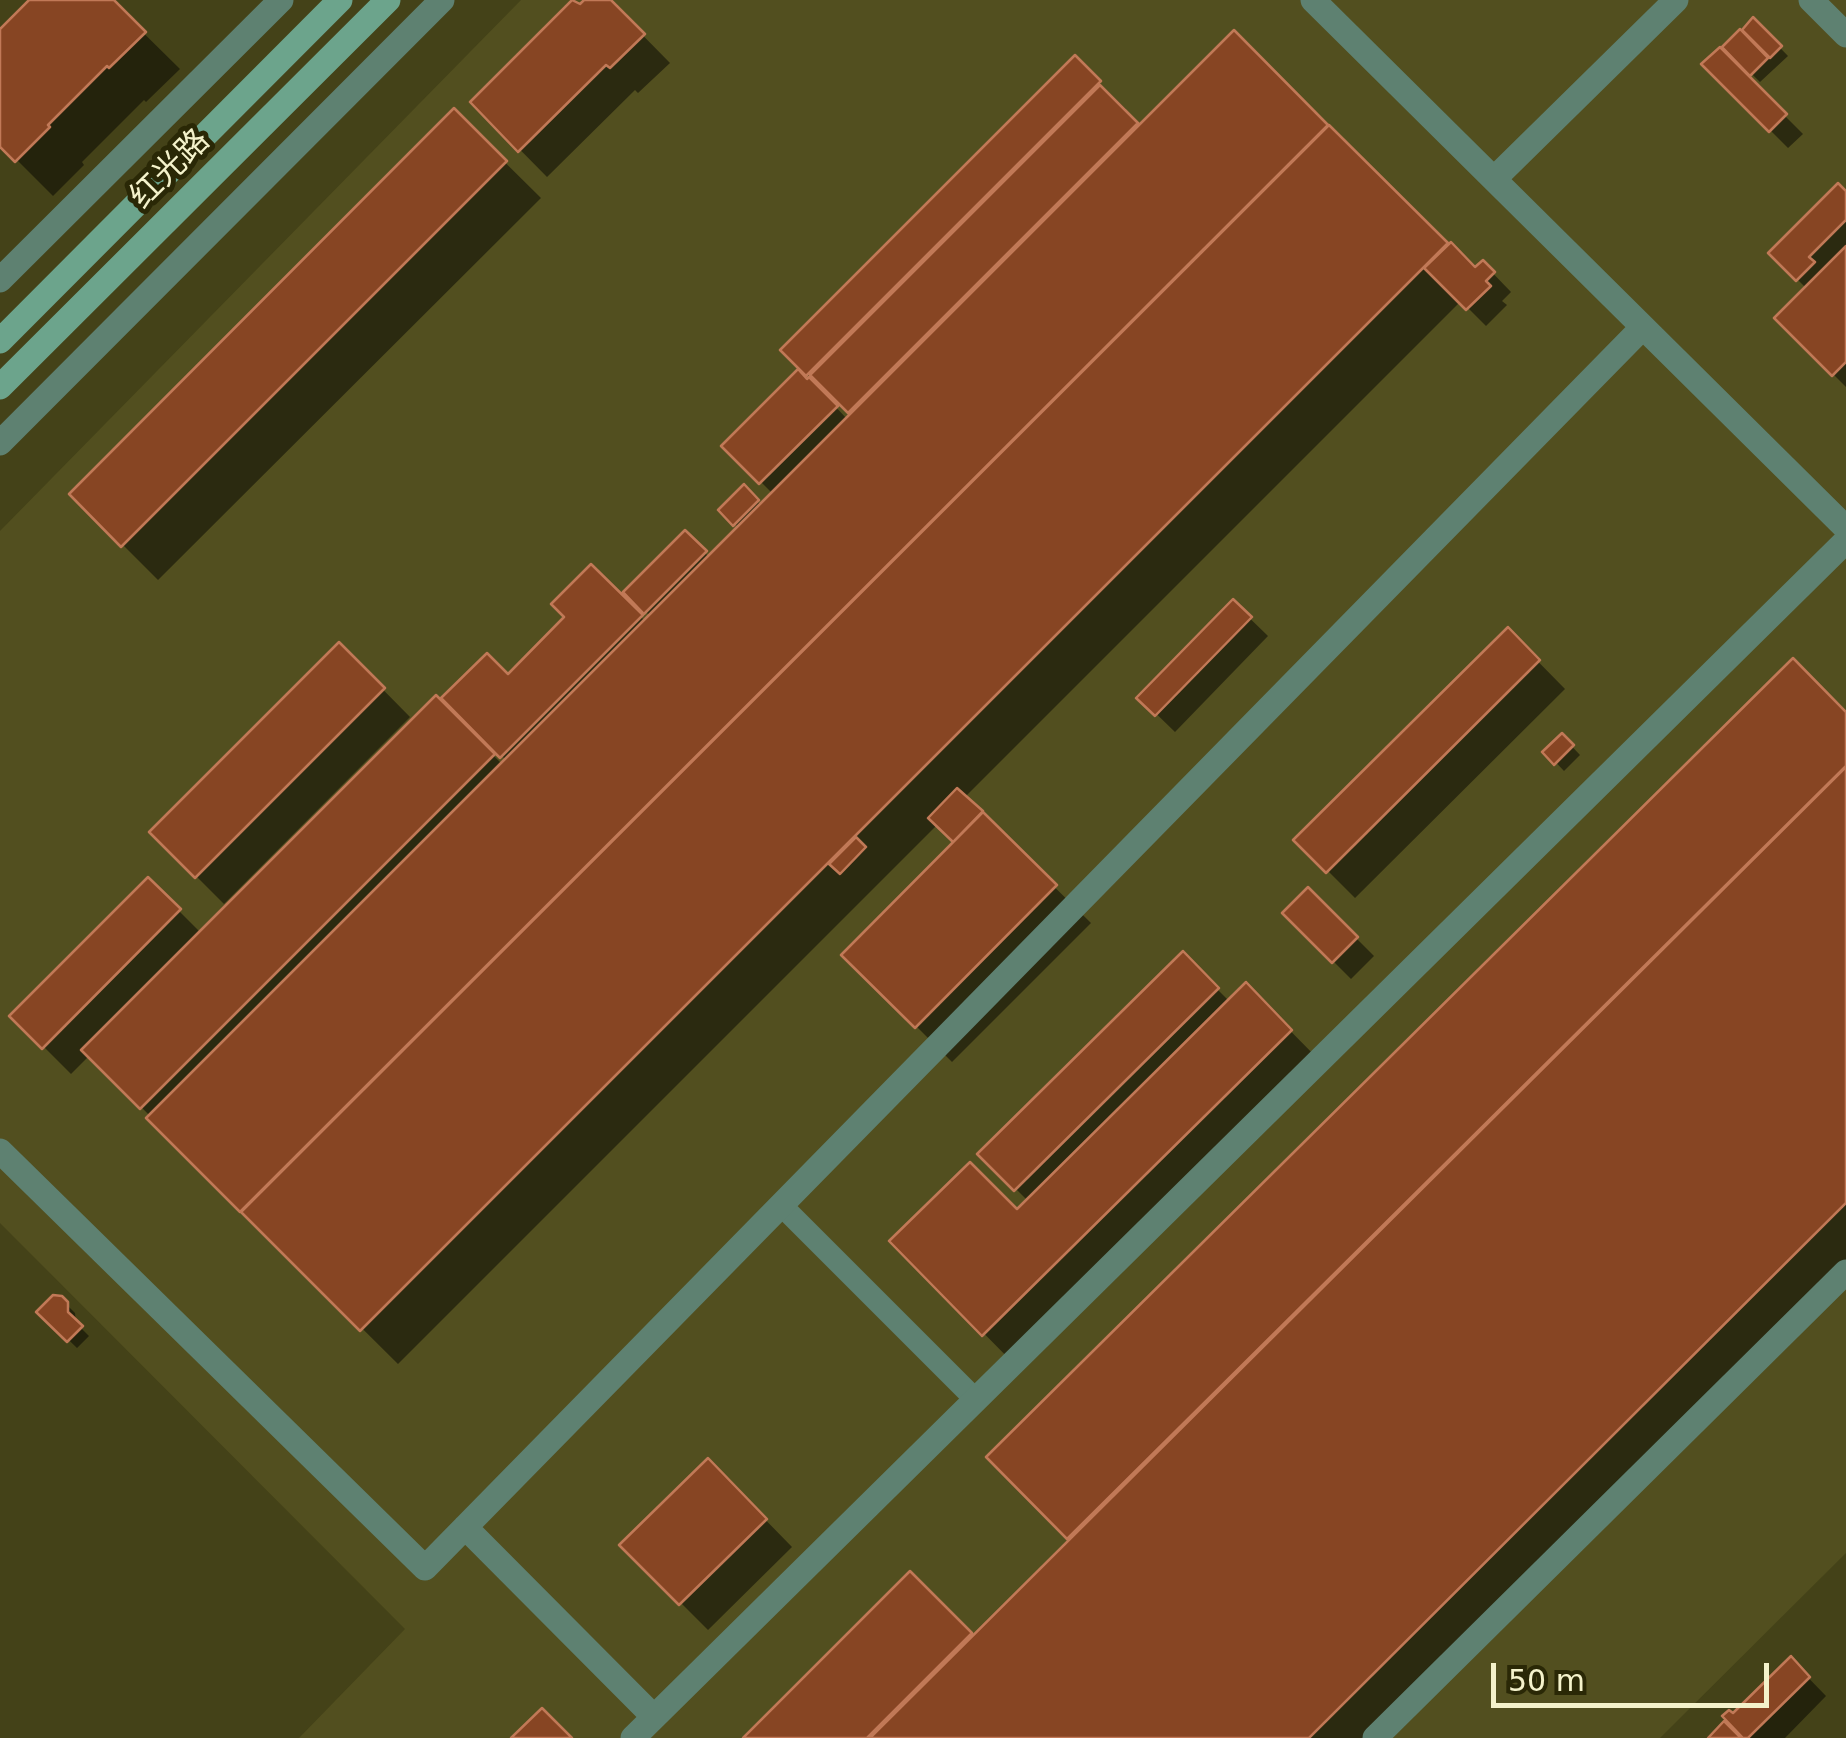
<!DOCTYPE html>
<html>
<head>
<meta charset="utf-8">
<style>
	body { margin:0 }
	#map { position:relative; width:1846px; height:1738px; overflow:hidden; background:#444218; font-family:"DejaVu Sans",sans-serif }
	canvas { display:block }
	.scale { position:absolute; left:1491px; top:1663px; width:278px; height:45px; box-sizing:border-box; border:5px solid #f4f2cb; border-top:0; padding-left:12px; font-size:30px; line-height:35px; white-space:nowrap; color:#f4f2cb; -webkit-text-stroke:8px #2a2806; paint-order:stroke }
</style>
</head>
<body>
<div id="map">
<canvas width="1846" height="1738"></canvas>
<div class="scale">50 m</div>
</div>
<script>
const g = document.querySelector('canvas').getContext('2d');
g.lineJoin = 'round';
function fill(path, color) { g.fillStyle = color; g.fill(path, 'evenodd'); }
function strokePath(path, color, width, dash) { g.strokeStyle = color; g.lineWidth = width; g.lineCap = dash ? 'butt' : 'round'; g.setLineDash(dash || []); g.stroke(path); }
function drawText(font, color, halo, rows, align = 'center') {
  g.font = font + ' "DejaVu Sans","Noto Sans SC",sans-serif'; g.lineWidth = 10; g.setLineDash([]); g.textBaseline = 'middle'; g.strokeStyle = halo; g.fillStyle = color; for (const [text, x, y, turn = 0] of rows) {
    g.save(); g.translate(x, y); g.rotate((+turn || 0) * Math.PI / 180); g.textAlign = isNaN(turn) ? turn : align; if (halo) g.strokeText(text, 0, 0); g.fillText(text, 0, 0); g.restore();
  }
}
const built = new Path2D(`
	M521 0H1846V1553L1660 1738H299L405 1629 0 1223V531Z`);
const shadow = new Path2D(`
	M32 0H110L180 69 146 102 144 100 82 162 84 165 53 196 0 143V32Z
	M587 0H608L670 63 638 93 635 90 547 177 473 102Z
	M1753 20 1788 56 1760 82 1725 48Z
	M1234 34 1449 247 1475 270 1483 263 1511 292 1502 301 1507 305 1486 326 1461 301 964 798 1091 923 952 1062 845 955 957 842 938 824 398 1364 150 1118 151 1117 90 1055 71 1074 13 1016 148 880 202 934 436 699 503 765 507 761 444 698 508 677 568 617 591 568 646 622 651 617 626 592 685 533 710 558 739 528 721 510 744 488 762 506 773 494 725 446 811 378 784 350 1075 59 1126 109 1123 112 1139 128ZM837 398 853 414 848 420 832 403Z
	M1720 51 1803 134 1788 148 1704 64Z
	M454 112 541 198 158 580 72 494Z
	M1846 195V387L1777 318 1807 289 1771 253Z
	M1233 602 1268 636 1175 732 1140 698Z
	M1508 631 1565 689 1355 898 1297 840Z
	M339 645 410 717 224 904 152 832Z
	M1846 715V1274L1381 1738H747L910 1574 974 1638 1072 1541 990 1458Z
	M1562 736 1580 755 1564 771 1546 752Z
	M1308 890 1374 956 1351 979 1285 913Z
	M1183 955 1230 1002 1246 986 1326 1067 1020 1370 893 1241 1017 1212 1028 1201 981 1154Z
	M61 1299 75 1313 76 1323 89 1336 77 1348 40 1312Z
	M708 1461 792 1547 708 1630 623 1545Z
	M1791 1660 1826 1696 1785 1738H1711Z`);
const building = new Path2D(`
	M29 0H114L146 32 109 68 107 66 48 125 50 127 15 162 0 147V29Z
	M572 0 580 4 584 0H611L645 34 610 68 606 65 518 152 470 102Z
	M1753 17 1782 46 1770 58 1742 30Z
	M1740 29 1768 58 1750 76 1722 47Z
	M1234 30 1328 125 240 1212 146 1118Z
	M1720 47 1787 114 1769 132 1701 64Z
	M1075 55 1101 81 806 376 780 350Z
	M1100 85 1138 123 848 413 810 375Z
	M454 108 507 161 121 547 69 494Z
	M1329 125 1448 243 360 1331 241 1212Z
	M1838 183 1846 191V220L1809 257 1815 262 1796 281 1768 253Z
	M1451 242 1475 267 1483 260 1495 272 1486 281 1491 286 1466 310 1424 268Z
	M1846 246V362L1832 376 1774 318Z
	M798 369 807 379 809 377 838 406 759 484 721 446Z
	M744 484 759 500 733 526 718 510Z
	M685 530 707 551 644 614 623 592Z
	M591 564 643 615 500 758 441 698 487 653 508 674 564 617 551 604Z
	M1233 599 1252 617 1155 716 1136 698Z
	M1508 627 1540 660 1326 873 1293 840Z
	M339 642 385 688 195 878 149 832Z
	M1793 658 1846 712V766L1067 1539 986 1457Z
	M436 695 495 754 140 1109 81 1050Z
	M1562 733 1574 745 1554 765 1542 752Z
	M1846 767V1203L1309 1738H870Z
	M957 788 983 811 953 842 928 818Z
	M983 812 1057 885 915 1028 841 955Z
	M856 837 866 847 840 874 829 864Z
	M148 877 181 909 42 1049 9 1016Z
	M1308 887 1358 937 1332 963 1282 913Z
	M1183 951 1219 988 1014 1191 977 1154Z
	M1246 982 1292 1030 982 1336 889 1241 970 1162 1017 1209Z
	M53 1295 62 1296 68 1302V1312L83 1326 67 1342 36 1312Z
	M708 1458 767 1519 679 1605 619 1545Z
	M910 1571 972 1633 867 1738H743Z
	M1791 1656 1810 1677 1748 1738H1743L1722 1716 1729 1710 1733 1713Z
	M542 1708 572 1738H511Z
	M1724 1721 1741 1738H1708Z`);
const lane = new Path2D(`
	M781 1205 975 1399`);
const street = new Path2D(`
	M1313 0 1846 528
	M1811 0 1846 35
	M1494 179 1676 0
	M0 280 281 0
	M0 443 442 0
	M0 1151 425 1568 1643 327
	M465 1527 654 1717
	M633 1738 1846 541
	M1375 1738 1846 1272`);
const secondary = new Path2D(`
	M0 341 340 0
	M0 387 388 0`);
const streetNames = [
	["红光路",171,170,-45]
];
fill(built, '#524f1f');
fill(shadow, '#0007');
fill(building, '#874523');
strokePath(building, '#c17957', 2.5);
strokePath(lane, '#5e8171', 22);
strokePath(street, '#5e8171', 25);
strokePath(secondary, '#6ca48c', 25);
drawText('32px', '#f4f2cb', '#2a2806', streetNames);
</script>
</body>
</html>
